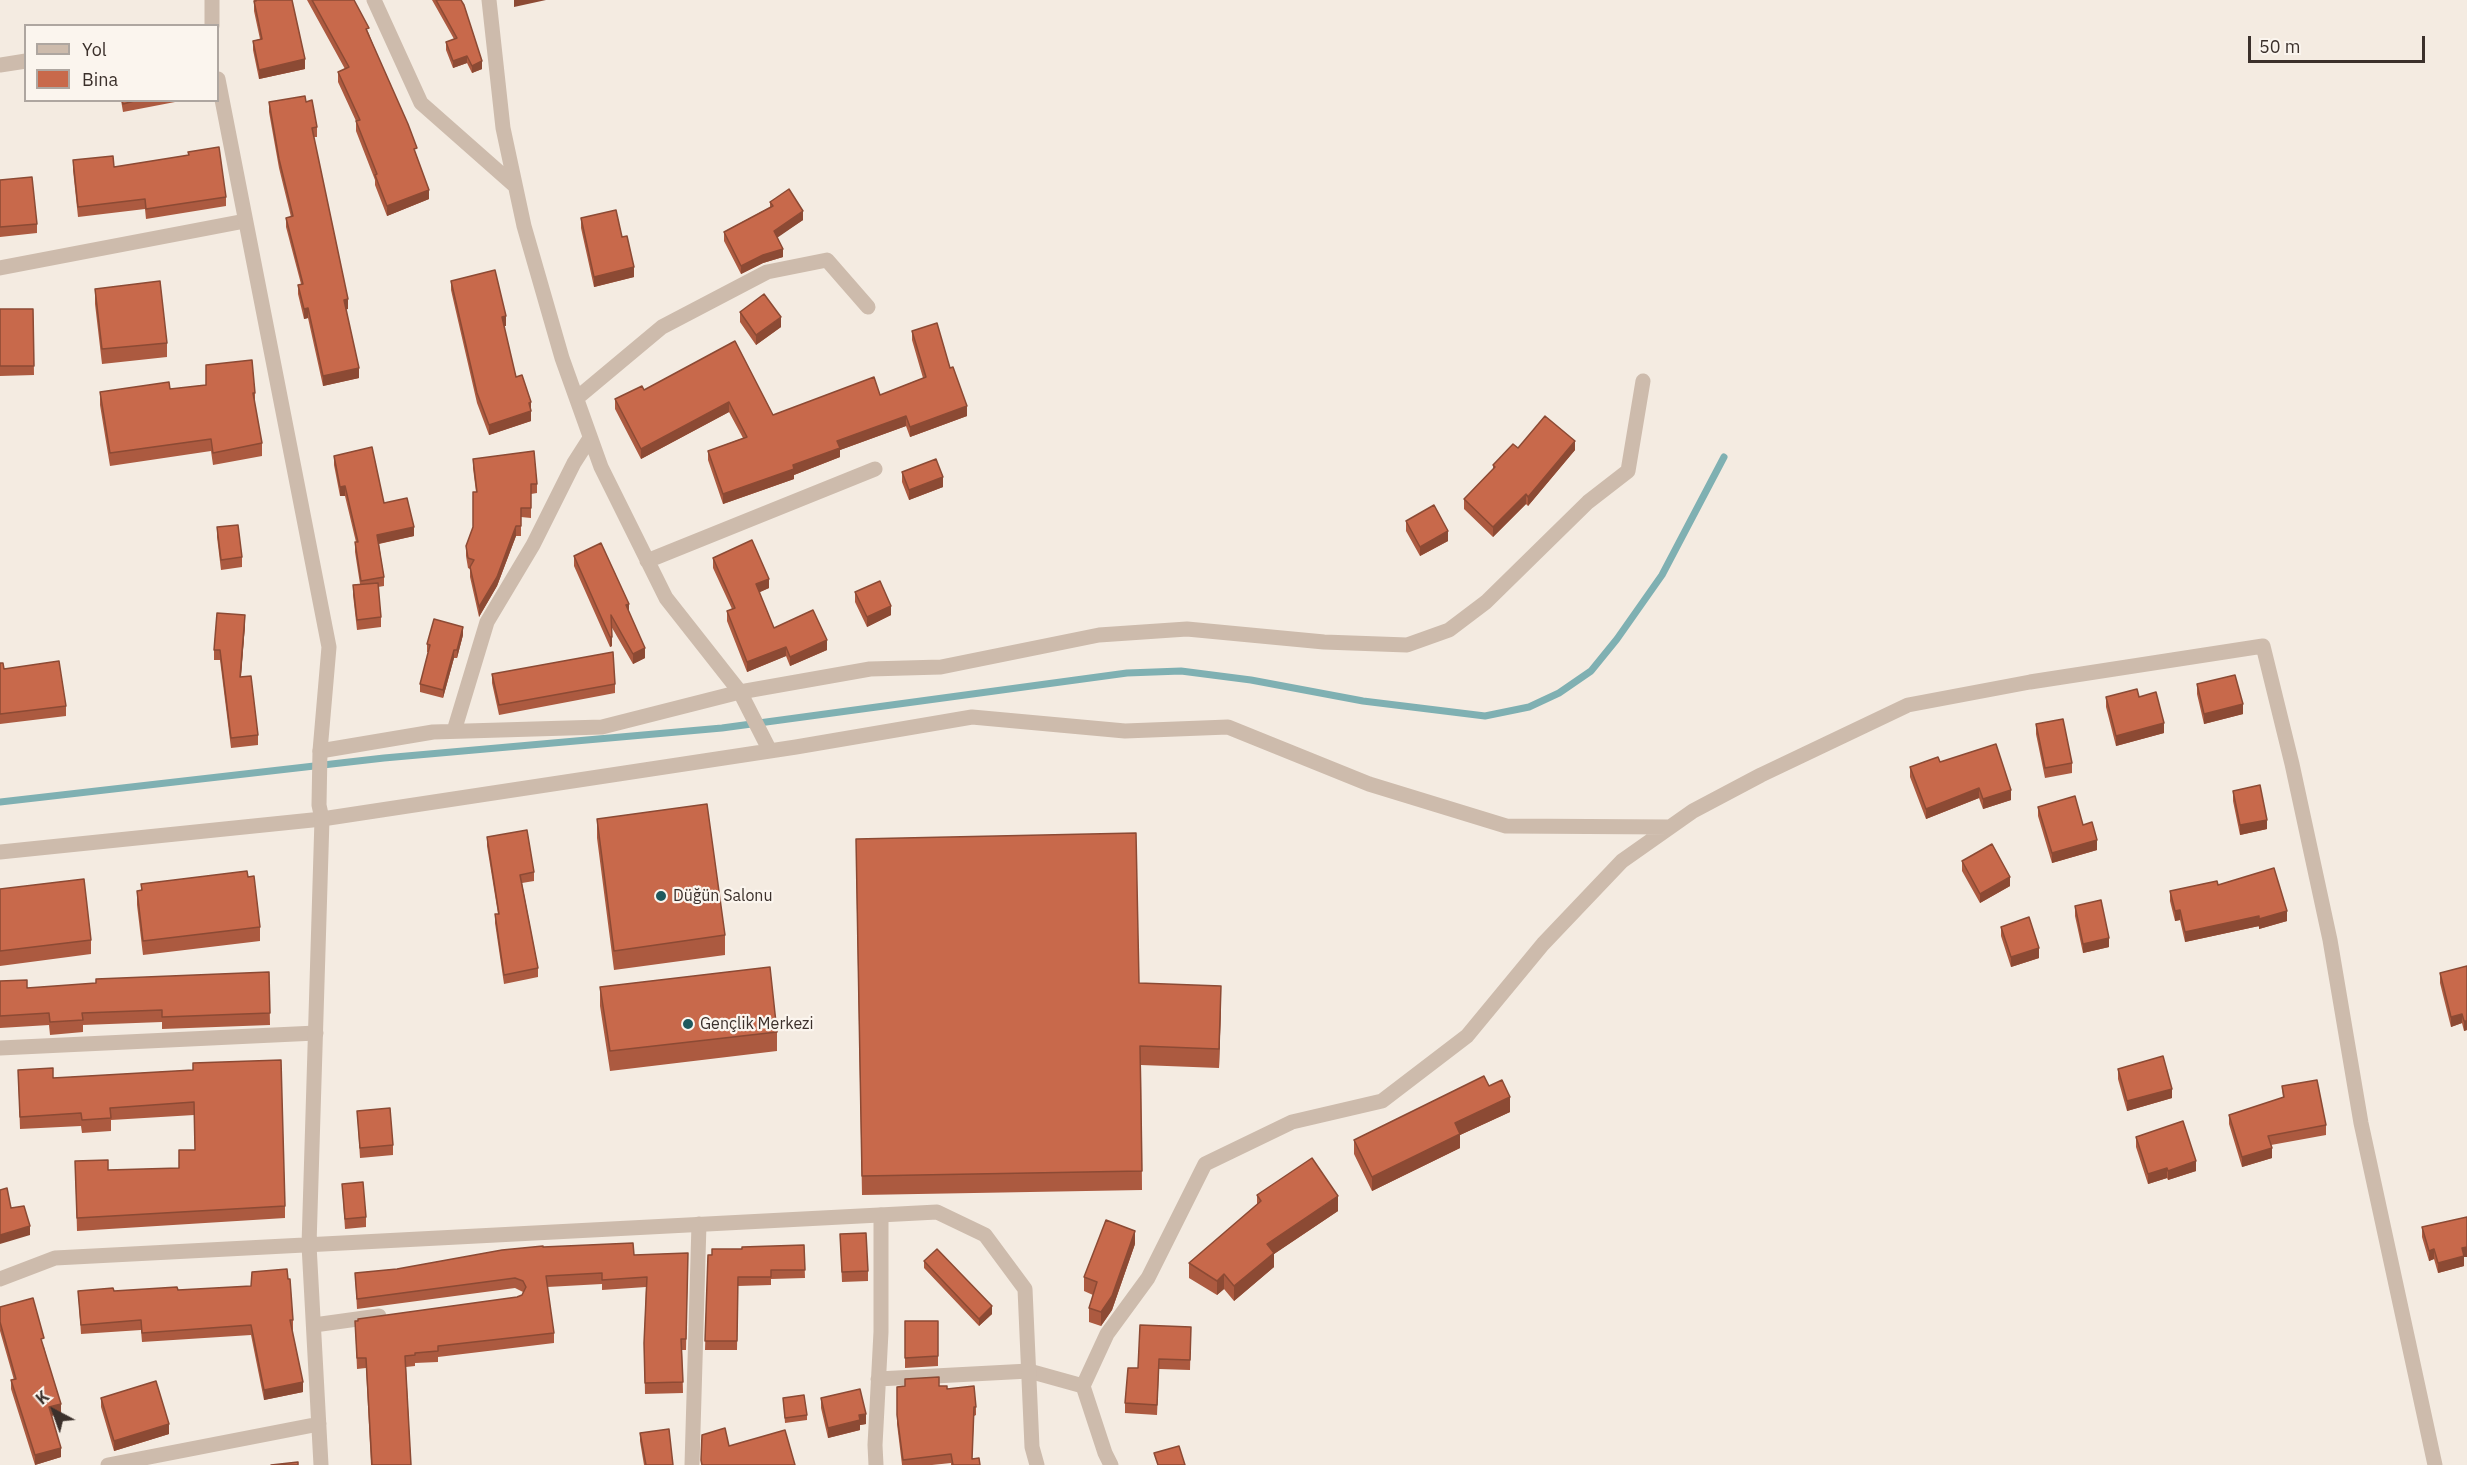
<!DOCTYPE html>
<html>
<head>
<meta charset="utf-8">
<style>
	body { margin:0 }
	#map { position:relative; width:2467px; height:1465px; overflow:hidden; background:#f4ebe1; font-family:"IBM Plex Sans",sans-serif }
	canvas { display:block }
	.legend { position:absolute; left:24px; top:24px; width:195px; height:78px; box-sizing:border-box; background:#fbf5ee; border:2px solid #aea6a0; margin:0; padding:8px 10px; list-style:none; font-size:18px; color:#3b302b }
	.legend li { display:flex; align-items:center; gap:12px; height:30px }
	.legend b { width:30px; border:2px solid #aea6a0 }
	.north { position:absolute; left:24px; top:1381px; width:60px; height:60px; -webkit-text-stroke:4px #fbf5ee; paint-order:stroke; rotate:319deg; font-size:16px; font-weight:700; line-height:24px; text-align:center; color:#3b302b }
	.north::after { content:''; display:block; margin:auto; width:21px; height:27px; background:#3b302b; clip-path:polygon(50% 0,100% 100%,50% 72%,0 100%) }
	.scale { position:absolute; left:2248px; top:36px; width:177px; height:27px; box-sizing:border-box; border:3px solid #3b302b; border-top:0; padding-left:8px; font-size:18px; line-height:21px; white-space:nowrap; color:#3b302b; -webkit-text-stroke:4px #fbf5ee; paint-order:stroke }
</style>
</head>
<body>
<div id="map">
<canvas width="2467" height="1465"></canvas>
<ul class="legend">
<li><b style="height:8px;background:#cdbbac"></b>Yol</li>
<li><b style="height:16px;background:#c8694b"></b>Bina</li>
</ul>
<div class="north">K</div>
<div class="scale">50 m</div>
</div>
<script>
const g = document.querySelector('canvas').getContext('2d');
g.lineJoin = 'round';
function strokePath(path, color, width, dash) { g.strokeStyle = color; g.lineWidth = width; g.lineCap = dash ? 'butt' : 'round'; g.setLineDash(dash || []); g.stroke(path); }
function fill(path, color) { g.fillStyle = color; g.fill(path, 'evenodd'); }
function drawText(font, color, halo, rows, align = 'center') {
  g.font = font + ' "IBM Plex Sans",sans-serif'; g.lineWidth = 4.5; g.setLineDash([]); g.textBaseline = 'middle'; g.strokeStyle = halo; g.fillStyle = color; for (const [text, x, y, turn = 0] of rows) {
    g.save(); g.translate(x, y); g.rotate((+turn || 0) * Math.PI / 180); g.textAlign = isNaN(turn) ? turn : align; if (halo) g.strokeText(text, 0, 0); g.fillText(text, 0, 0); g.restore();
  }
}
const stream = new Path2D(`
	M0 802 384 758 722 728 1127 673 1181 671 1251 680 1363 701 1485 716 1529 707 1559 693 1591 671 1617 639 1662 575 1724 457`);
const minor = new Path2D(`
	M374 0 421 103 515 186
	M489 0 503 128 524 226 562 358 601 467 666 598 740 692 770 751
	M0 65 26 61
	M0 268 245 221
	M577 398 662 327 767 272 827 260 868 307
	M647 561 875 469
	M454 731 487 622 533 545 574 463 590 438
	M320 751 433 732 602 727 740 692 870 669 941 667 1099 635 1187 629 1324 642 1407 645 1449 630 1486 602 1588 502 1628 471 1643 381
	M0 852 322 819 796 747 972 717 1125 731 1228 727 1369 784 1506 826 1670 827
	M0 1048 316 1033
	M309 1245 321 1465
	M314 1325 379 1316
	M878 1379 1029 1371 1083 1386 1105 1453 1111 1465
	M1083 1386 1107 1334 1148 1278 1205 1164 1292 1122 1382 1101 1467 1036 1543 944 1622 861 1693 811 1761 775 1908 705 2030 682 2263 646 2292 764 2330 940 2361 1123 2435 1465
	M108 1465 319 1424
	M692 1465 699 1224
	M876 1465 875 1445 881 1332V1215`);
const tertiary = new Path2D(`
	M212 0V26
	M218 79 329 647 320 751 319 805 322 819 309 1245
	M0 1279 55 1258 937 1212 985 1235 1025 1289 1032 1447 1037 1465`);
const wall = new Path2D(`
	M254 0H292L305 69 259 79 253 50V41L260 39 254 11Z
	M307 0H354L369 34 417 157 429 199 387 216 375 185V180L356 131V121L338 82V72L345 69Z
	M432 0H461L482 69 472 73 467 63 453 68 446 50V42L454 39Z
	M121 100H175V102L123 112Z
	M269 102H306L317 127V137H314L348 309H346L359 378 323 386 308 318 304 319 298 294V285L301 284 286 227V218L291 217 279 168 269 112Z
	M73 160 114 167 226 197V206L146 219 145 209 78 217 73 170Z
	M0 180 37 224V233L0 237Z
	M770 202 803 220 777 237 783 257 763 263 741 274 724 241V232L770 207Z
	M581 218 622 237 634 277 594 287 581 228Z
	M451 281 506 326H504L516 377 531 402V421L489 435 477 403 451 290Z
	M95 289 167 343V357L102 364 95 304Z
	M0 309H33L34 375 0 376Z
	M740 312 781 327 756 345 740 322Z
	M912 331 950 368 967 416 910 437 906 426 840 450V457L794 475V479L723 504 708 460V451L743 438 729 412 641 459 615 409V399L644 390 735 341 773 415 880 395 923 378 912 340Z
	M206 365 255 393V406L262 443V456L213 465 211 451 110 466 100 405V392L170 389 206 385Z
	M1518 448 1575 450 1528 506 1526 504 1493 537 1464 509V499L1493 469V465Z
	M334 456 384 503 414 536 379 544 384 577V586L378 587 381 617V627L357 630 353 595V585L360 584 355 552V542H356L345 496H340L334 465Z
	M473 459 537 484V493L531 494V518L521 517V536H516L497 586 479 617 470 577V569L468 568 466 556V546L473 527 476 492 473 468Z
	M902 472 943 487 909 500 902 482Z
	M1406 521 1448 541 1420 556 1406 531Z
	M217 527 242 557V567L221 570 217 537Z
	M574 556 629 613 645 658 633 664 611 626 612 646 610 647 574 566Z
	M713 558 769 588 759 592 774 628 827 650 790 666 786 656 747 672 727 621V611L732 609 713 568Z
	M855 592 891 615 867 627 855 602Z
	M245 625 241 677 258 735V745L231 748 220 660H214V650Z
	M463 635 457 658H454L443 698 420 692V684L429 652H427V644Z
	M0 663 4 669 66 706V716L0 724Z
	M492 674 615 684V693L499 715 492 683Z
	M2197 684 2243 714 2204 724 2197 694Z
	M2106 697H2139L2164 733 2116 746 2106 707Z
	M2036 724 2072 763V773L2045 778 2036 734Z
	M1940 762 2011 800 1983 809 1979 798 1926 819 1910 777V767Z
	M2233 791 2267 829 2240 835 2233 801Z
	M2038 807 2083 825 2097 850 2052 863 2038 816Z
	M597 819 725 935V955L614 970 597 838Z
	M487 837 534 872V881L522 883 538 968V977L504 984 495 923V914H498L487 846Z
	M856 858 1139 983 1221 1004 1219 1068 1141 1065 1142 1190 862 1195Z
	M1962 861 2010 886 1980 903 1962 871Z
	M248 877 260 927V941L143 955 137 905V891L141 890V884Z
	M2218 885 2287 921 2259 929V926L2185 942 2180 920 2175 921 2170 901V891Z
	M0 889 91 940V954L0 966Z
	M2075 906 2109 947 2083 953 2075 916Z
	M2001 927 2039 958 2011 967 2001 936Z
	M2467 966V1030L2464 1031 2462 1023 2451 1027 2440 983V973Z
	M269 972 270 1025 162 1029V1022L83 1025V1032L50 1035 49 1025 0 1028V981L27 988Z
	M600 987 777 1032V1051L610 1071 600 1006Z
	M2118 1069 2172 1098 2127 1111 2118 1079Z
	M18 1070 53 1078 193 1070 285 1206V1218L77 1231 75 1161 108 1170 179 1168V1150H195L194 1115 111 1120V1131L82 1133 81 1126 20 1129Z
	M1489 1086 1510 1112 1460 1135V1148L1372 1191 1354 1154V1140Z
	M2282 1086 2326 1125V1135L2271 1145 2272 1158 2242 1167 2229 1124V1115L2283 1098Z
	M357 1111 393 1145V1155L360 1158Z
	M2136 1137 2196 1171 2168 1180 2167 1178 2148 1184 2136 1147Z
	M342 1184 366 1217V1227L345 1229Z
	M1257 1195 1338 1211 1274 1254V1267L1234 1301 1224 1289 1217 1295 1189 1278V1263L1257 1205Z
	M2467 1217V1257H2464V1266L2438 1273 2434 1259 2429 1261 2422 1237V1227Z
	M840 1234 868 1271V1281L842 1282Z
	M1135 1244 1112 1310 1101 1326 1089 1322V1308L1093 1295 1084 1291V1277Z
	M804 1245 805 1278 771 1279V1285L738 1286 737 1350H705L708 1255Z
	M543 1247 634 1255 688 1253 686 1350H682L683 1393 645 1394 644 1343 646 1287 602 1290V1284L547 1287 554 1333V1343L438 1357V1362L415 1363V1366L406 1367 411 1465H371L366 1368 357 1369 355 1321 517 1297 522 1295 523 1292 515 1288 357 1309 355 1273 397 1269Z
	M924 1261 992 1314 979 1326 924 1268Z
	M178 1290 293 1320V1330H292L303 1392 264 1400 251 1335 142 1342 141 1330 81 1334 78 1291H114Z
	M0 1307 44 1347 61 1413 52 1416 61 1457 35 1465 11 1389V1380H14L0 1331Z
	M905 1321H938V1366L905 1368Z
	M1191 1327 1190 1370 1159 1369 1157 1415 1125 1413V1403L1138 1368Z
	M939 1386 947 1389 976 1407V1415L974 1416 972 1459 980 1465H951V1463L932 1465H902L897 1424V1387Z
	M101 1398 169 1434 114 1451 101 1407Z
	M783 1398 807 1415V1420L785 1423Z
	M821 1398 866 1424 860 1425V1430L828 1438 821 1408Z
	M640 1433 673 1465H644L640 1441Z`);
const shadedWall = new Path2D(`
	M514 0H546L514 7Z
	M467 56V63L453 68V61Z
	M305 59V69L259 79V70Z
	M482 61V69L472 73V66Z
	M429 190V199L387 216V206Z
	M803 211V220L774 240V231Z
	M783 249V257L763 263 741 274V266L763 255Z
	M634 267V277L594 287V277Z
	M348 299V309L344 310V300Z
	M308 308V318L304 319V309Z
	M506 316V326H502V317Z
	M781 317V327L756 345V335Z
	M359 368V378L323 386V376Z
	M531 402V421L489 435V425Z
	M729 402V412L641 459V449Z
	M967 406V416L910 437V427Z
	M906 416V426L840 450V457L794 475V479L723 504V494L793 465 837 441Z
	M1575 441V450L1528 506V497Z
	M943 477V487L909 500V490Z
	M345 486V496H340V487Z
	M1526 494V504L1493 537V527Z
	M516 526V536L497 586 479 617V607Z
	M414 527V536L377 544V535Z
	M1448 531V541L1420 556V547Z
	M769 579V588L756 594V584Z
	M629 604V613L626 605Z
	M891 606V615L867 627V617Z
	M245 615V625L240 687V677Z
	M463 627V635L457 658V650Z
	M610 637H612V646L610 647Z
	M827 640V650L790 666V657Z
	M786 647V656L747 672V662Z
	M645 648V658L633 664V654Z
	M454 650V658L443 698V690Z
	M2243 704V714L2204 724V714Z
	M2164 723V733L2116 746V736Z
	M1979 788V798L1926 819V809Z
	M2011 790V800L1983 809V799Z
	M2267 820V829L2240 835V825Z
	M2097 840V850L2052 863V853Z
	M2010 877V886L1980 903V894Z
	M2180 910V920L2175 921V911Z
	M2287 911V921L2259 929V919Z
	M2259 916V926L2185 942V932Z
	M2109 938V947L2083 953V944Z
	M2039 948V958L2011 967V957Z
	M1221 986V1004L1219 1068V1049Z
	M2462 1014V1023L2451 1027V1017Z
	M2464 1021H2467V1030L2464 1031Z
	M2172 1089V1098L2127 1111V1101Z
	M1510 1097V1112L1460 1135V1148L1372 1191V1177L1455 1123Z
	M2272 1148V1158L2242 1167V1157Z
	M2196 1161V1171L2168 1180V1171Z
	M2167 1168V1178L2148 1184V1174Z
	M1338 1196V1211L1274 1254V1267L1234 1301V1286L1267 1244Z
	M30 1226V1235L0 1244V1235Z
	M1135 1231V1244L1112 1310 1101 1326V1312Z
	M2467 1247V1257H2464V1266L2438 1273V1263L2462 1248Z
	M2434 1249V1259L2429 1261V1251Z
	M1224 1274V1289L1217 1295V1281Z
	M992 1306V1314L979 1326V1319Z
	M303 1382V1392L264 1400V1390Z
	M61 1404V1413L49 1416V1407Z
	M866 1414V1424L860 1425V1430L828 1438V1428L859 1415Z
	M169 1424V1434L114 1451V1441Z
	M61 1448V1457L35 1465V1455Z`);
const building = new Path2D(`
	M256 0H292L305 59 259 70 253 41 262 39 254 1H256Z
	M312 0H354L369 28 366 29 408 124 417 148 414 149 429 190 387 206 375 175 377 174 356 121 360 120 338 72 349 67Z
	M436 0H461L464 5 482 61 472 66 467 56 453 61 446 42 457 38Z
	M305 96 306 102 312 100 317 127 312 128 348 299 344 300 359 368 323 376 308 308 304 309 298 285 303 284 286 218 293 216 279 159 269 102Z
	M122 100H138L123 104Z
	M219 147 226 197 146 209 145 199 78 207 73 160 113 156 114 167 189 155 188 152Z
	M32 177 37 224 0 227V180Z
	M789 189 803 211 774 231 783 249 763 255 741 266 724 232 773 206 770 202Z
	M616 210 622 237 627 236 634 267 594 277 581 218Z
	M495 270 506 316 502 317 516 377 522 375 531 402 529 403 531 411 489 425 477 393 451 281Z
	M160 281 167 343 102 349 95 289Z
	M764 294 781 317 756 335 740 312Z
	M0 309H33L34 366H0Z
	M937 323 950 368 953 367 967 406 910 427 906 416 837 441 840 448 793 465 794 469 723 494 708 451 747 437 729 402 641 449 615 399 642 386 644 390 735 341 773 415 874 377 880 395 926 377 912 331Z
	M252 360 255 393H253L262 443 213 453 211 439 110 453 100 392 169 382 170 389 206 385V365Z
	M1545 416 1575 441 1528 497 1526 494 1493 527 1464 499 1495 467 1493 465 1513 444 1518 448Z
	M372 447 384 503 407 498 414 527 377 535 384 577 361 581 355 542H358L345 486 340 487 334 456Z
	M534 451 537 484H531V508H521V526H516L497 577 479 607 470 567 474 560 468 558 466 546 473 527V492H477L473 459Z
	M936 459 943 477 909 490 902 472Z
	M1434 505 1448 531 1420 547 1406 521Z
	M238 525 242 557 221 560 217 527Z
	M752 540 769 579 756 584 774 628 813 610 827 640 790 657 786 647 747 662 727 611 735 608 713 558Z
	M601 543 629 604 626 605 645 648 633 654 611 615 612 637H610L574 556Z
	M880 581 891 606 867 617 855 592Z
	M378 583 381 617 357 620 353 585Z
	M217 613 245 615 240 677 251 676 258 735 231 738 220 650H214Z
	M434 619 463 627 457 650H454L443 690 420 684 430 645 427 644Z
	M613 652 615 684 499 705 492 674Z
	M59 661 66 706 0 714V663H3L4 669Z
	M2235 675 2243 704 2204 714 2197 684Z
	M2137 689 2139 697 2156 692 2164 723 2116 736 2106 697Z
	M2063 719 2072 763 2045 768 2036 724Z
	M1996 744 2011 790 1983 799 1979 788 1926 809 1910 767 1938 757 1940 762Z
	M2260 785 2267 820 2240 825 2233 791Z
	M2075 796 2083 825 2092 822 2097 840 2052 853 2038 807Z
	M707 804 725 935 614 951 597 819Z
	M527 830 534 872 520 875 538 968 504 975 495 914H499L487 837Z
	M1136 833 1139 983 1221 986 1219 1049 1140 1046 1142 1171 862 1176 856 839Z
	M1992 844 2010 877 1980 894 1962 861Z
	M2274 868 2287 911 2259 919V916L2185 932 2180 910 2175 911 2170 891 2217 881 2218 885Z
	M247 871 248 877 254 876 260 927 143 941 137 891 142 890 141 884Z
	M84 879 91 940 0 951V889Z
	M2101 900 2109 938 2083 944 2075 906Z
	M2029 917 2039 948 2011 957 2001 927Z
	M2467 966V1021H2464L2462 1014 2451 1017 2440 973Z
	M770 967 777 1032 610 1051 600 987Z
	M269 972 270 1013 162 1017V1010L82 1013 83 1020 50 1022 49 1013 0 1016V981L27 980V988L96 983V979Z
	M2163 1056 2172 1089 2127 1101 2118 1069Z
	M281 1060 285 1206 77 1218 75 1161 108 1160V1170L179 1168V1150H195L194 1102 110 1108 111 1118 82 1120 81 1113 20 1117 18 1070 53 1068V1078L193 1070V1063Z
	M1484 1076 1489 1086 1502 1080 1510 1097 1455 1123 1460 1134 1372 1177 1354 1140Z
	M2317 1080 2326 1125 2268 1136 2272 1148 2242 1157 2229 1115 2284 1097 2282 1086Z
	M390 1108 393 1145 360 1148 357 1111Z
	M2183 1121 2196 1161 2168 1171 2167 1168 2148 1174 2136 1137Z
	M1312 1158 1338 1196 1267 1244 1274 1253 1234 1286 1224 1274 1217 1281 1189 1263 1261 1201 1257 1195Z
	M363 1182 366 1217 345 1219 342 1184Z
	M7 1188 11 1208 24 1206 30 1226 0 1235V1190Z
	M2467 1217V1247L2462 1248 2464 1256 2438 1263 2434 1249 2429 1251 2422 1227Z
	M1106 1220 1135 1231 1112 1296 1101 1312 1089 1308 1097 1282 1084 1277Z
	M866 1233 868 1271 842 1272 840 1234Z
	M633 1243 634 1255 688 1253 686 1339H681L683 1382 645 1383 644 1343 647 1277 602 1280V1273L546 1276 554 1333 438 1346V1351L415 1353V1355L405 1356 411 1465H372L366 1358H357L355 1321H358V1319L517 1297 522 1295 526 1287 523 1281 515 1278 357 1299 355 1273 397 1269 502 1250 543 1246V1247Z
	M804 1245 805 1270H771V1277H738L737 1341H705L708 1255H712V1249H742V1247Z
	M937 1249 992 1306 979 1319 924 1261Z
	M287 1269 288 1279H290L293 1320H290L303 1382 264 1390 251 1325 142 1333 141 1320 81 1325 78 1291 113 1288 114 1291 177 1287 178 1290 251 1286 252 1272Z
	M33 1298 44 1338 41 1339 61 1404 49 1407 61 1448 35 1455 11 1380 16 1379 0 1322V1307Z
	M905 1321H938V1356L905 1358Z
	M1140 1325 1191 1327 1190 1360 1159 1359 1157 1405 1125 1403 1128 1368H1138Z
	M939 1377V1386H947V1389L974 1386 976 1407H974L972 1459 979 1458 980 1465H953L951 1454 903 1460 897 1415V1387L905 1386V1379Z
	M156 1381 169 1424 114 1441 101 1398Z
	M860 1389 866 1414 859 1415 860 1420 828 1428 821 1398Z
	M804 1395 807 1415 785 1418 783 1398Z
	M725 1428 729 1446 785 1430 795 1465H702L701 1460 702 1435Z
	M669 1429 673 1465H646L640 1433Z
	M1179 1446 1185 1465H1158L1154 1453Z
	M298 1462V1465H271Z`);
const markers = [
	[661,896,6,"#1f5a5e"],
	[688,1024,6,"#1f5a5e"]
];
const poiNames = [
	["Düğün Salonu",673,896],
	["Gençlik Merkezi",700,1024]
];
strokePath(stream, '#7fb0b2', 7);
strokePath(minor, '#cdbbac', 15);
strokePath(tertiary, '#cdbbac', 15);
fill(wall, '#ac5a40');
fill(shadedWall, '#8c4a34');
fill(building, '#c8694b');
strokePath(building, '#8c4a34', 1.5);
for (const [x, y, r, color] of markers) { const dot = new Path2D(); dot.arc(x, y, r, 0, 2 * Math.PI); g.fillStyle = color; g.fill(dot); strokePath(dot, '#fbf5ee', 2); }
drawText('16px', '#3b302b', '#fbf5ee', poiNames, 'left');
</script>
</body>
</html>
